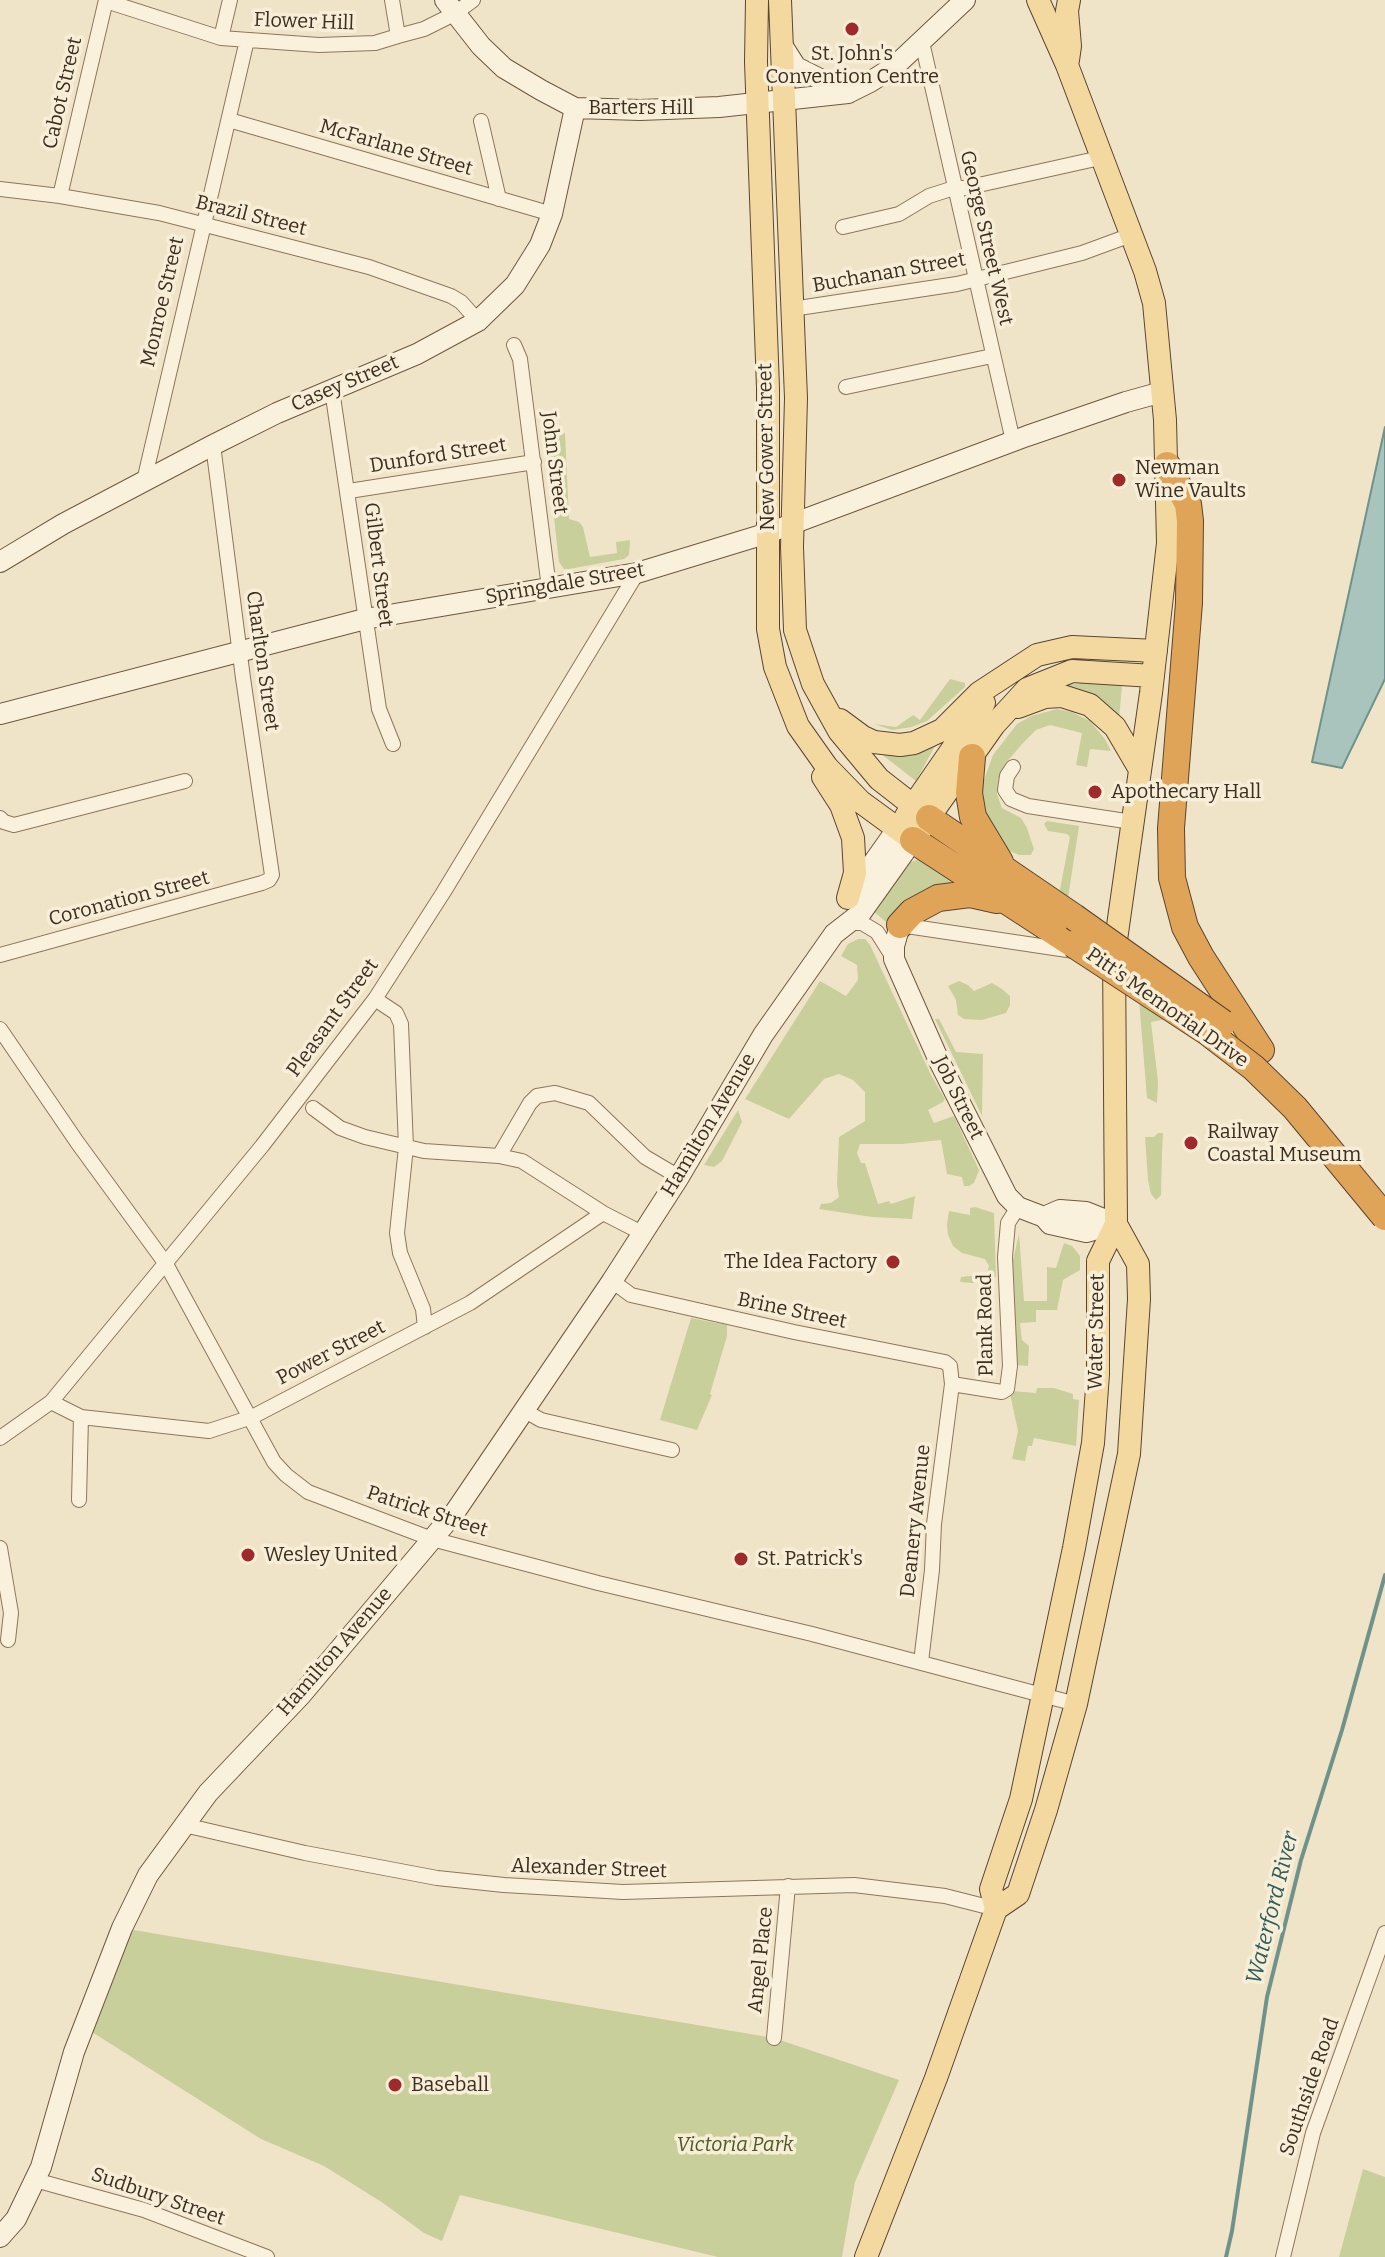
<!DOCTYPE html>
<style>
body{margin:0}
canvas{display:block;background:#f0e4c8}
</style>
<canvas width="1385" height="2257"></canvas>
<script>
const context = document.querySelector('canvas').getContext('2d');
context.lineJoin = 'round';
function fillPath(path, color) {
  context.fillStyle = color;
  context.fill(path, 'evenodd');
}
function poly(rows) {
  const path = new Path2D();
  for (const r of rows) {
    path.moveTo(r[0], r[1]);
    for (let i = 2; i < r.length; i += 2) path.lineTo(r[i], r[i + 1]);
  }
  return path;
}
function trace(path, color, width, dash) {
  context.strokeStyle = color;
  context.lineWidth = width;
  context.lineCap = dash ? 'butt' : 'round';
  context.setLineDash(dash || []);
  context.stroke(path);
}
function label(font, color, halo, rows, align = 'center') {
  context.font = font + ' Bitter,serif';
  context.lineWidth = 7;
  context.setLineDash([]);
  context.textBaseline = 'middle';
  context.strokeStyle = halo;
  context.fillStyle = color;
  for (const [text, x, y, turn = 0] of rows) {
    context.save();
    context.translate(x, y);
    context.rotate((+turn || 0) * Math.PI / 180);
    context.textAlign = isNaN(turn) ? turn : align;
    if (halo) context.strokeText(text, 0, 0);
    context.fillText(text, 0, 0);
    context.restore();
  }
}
fillPath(poly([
 [565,433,569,519,579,522,583,527,590,557,617,553,616,542,630,540,629,555,624,559,569,569,564,569,559,562,545,437,548,434],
 [950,679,965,683,965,687,927,721,912,727,892,730,874,724,896,727,913,715,920,720],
 [1092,682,1122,686,1119,718,1100,699,1083,691,1068,688,1064,685],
 [1057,709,1072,712,1090,721,1105,739,1111,751,1090,749,1087,767,1076,765,1082,733,1050,725,1036,730,1023,743,1005,764,998,780,997,794,1002,808,1021,818,1027,828,1034,849,1031,855,1019,855,1005,849,982,817,981,788,993,755,1017,724,1031,716],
 [935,746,916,781,876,750,931,747],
 [1047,821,1079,826,1063,931,1052,932,1070,837,1067,834,1048,831,1044,824],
 [919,859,930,863,959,883,932,886,897,909,886,922,871,909,906,864],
 [858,939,865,939,870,945,931,1075,945,1099,943,1102,928,1110,934,1123,954,1116,979,1170,974,1183,969,1186,964,1186,962,1177,947,1174,941,1140,902,1144,860,1144,857,1153,861,1163,865,1163,878,1204,889,1201,891,1204,915,1196,912,1219,872,1217,819,1209,821,1204,831,1203,839,1197,837,1184,839,1137,865,1121,865,1092,853,1080,839,1074,824,1079,789,1119,745,1099,820,981,846,996,858,980,857,965,841,956,848,944],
 [959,981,968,985,974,991,992,983,1002,989,1010,996,1010,1005,1006,1013,982,1020,964,1019,958,1015,956,1000,948,986],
 [1139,1000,1167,1019,1151,1022,1158,1082,1157,1103,1147,1098],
 [935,1019,939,1019,956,1052,983,1054,982,1116],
 [738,1110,742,1122,722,1161,714,1167,704,1165],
 [1158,1133,1163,1133,1162,1153,1161,1195,1156,1200,1151,1194,1148,1180,1145,1137,1154,1137],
 [975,1207,994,1213,996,1277,972,1283,960,1282,961,1277,987,1274,989,1266,985,1259,962,1253,953,1246,948,1235,947,1225,949,1211,970,1215,970,1208],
 [1019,1234,1024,1301,1047,1301,1047,1267,1056,1268,1064,1243,1072,1246,1080,1256,1080,1270,1063,1280,1057,1310,1036,1310,1036,1322,1020,1323,1022,1340,1029,1346,1028,1366,1015,1365,1013,1260],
 [691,1318,727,1325,727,1336,710,1394,712,1395,697,1430,660,1420],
 [1037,1388,1054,1388,1073,1394,1073,1399,1079,1400,1076,1446,1034,1438,1032,1446,1028,1446,1025,1461,1012,1459,1018,1431,1010,1394,1012,1391,1036,1393],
 [122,1928,774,2038,899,2080,855,2182,842,2257,718,2257,460,2195,442,2241,424,2233,383,2203,324,2166,261,2139,84,2027],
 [1363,2169,1385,2177,1385,2257,1339,2257]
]), '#c9cf9b');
const water = poly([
 [1385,427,1385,679,1342,768,1312,762,1385,427]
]);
fillPath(water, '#a9c4bc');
trace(water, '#6f938a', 2);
trace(poly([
 [1226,2257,1232,2231,1267,1997,1301,1860,1342,1730,1385,1575]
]), '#6f938a', 4);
const street = poly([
 [392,0,398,36],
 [106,1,221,38,319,45,375,43,398,36,424,29,454,14,473,0],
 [221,38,230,0],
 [922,42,1013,441],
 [229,120,552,214],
 [481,121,499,199],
 [0,189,60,196,159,213,369,267,451,296,461,302,478,321],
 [60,196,106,0],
 [843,227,899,214,929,196,954,188,965,188,1100,158],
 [792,309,957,284,1082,253,1131,235],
 [514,345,520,359,549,588],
 [846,387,992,356],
 [332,390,379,709,393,744],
 [144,481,247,40],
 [349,491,534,462],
 [1013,767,1007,776,1005,790,1011,799,1028,806,1132,822],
 [0,818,4,822,14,825,185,781],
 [848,923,862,923,877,932,894,959],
 [900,925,1074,951],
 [0,955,262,883,269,880,272,875,243,678,213,445],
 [375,999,396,1013,401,1024,406,1147,397,1233,400,1253,423,1309,425,1327],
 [0,1029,77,1142,166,1264,274,1462,286,1475,308,1492,432,1539,598,1583,812,1634,1076,1704],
 [313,1108,340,1128,365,1137,424,1151,499,1156,522,1161,603,1213,642,1233],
 [499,1156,530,1103,537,1096,555,1093,589,1103,645,1157,679,1177],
 [612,1281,631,1295,794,1332,945,1362,950,1366,952,1384,934,1524,932,1570,921,1662],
 [952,1384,1002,1392,1007,1389,1010,1366,1005,1257,1008,1223,1018,1207],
 [51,1402,81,1417,209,1431,252,1417,470,1303,603,1213],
 [525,1411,541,1420,672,1450],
 [0,1438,51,1402,262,1146,375,999,443,893,637,573],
 [79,1500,81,1417],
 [0,1548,11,1613,8,1640],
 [184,1825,305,1853,437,1878,504,1885,623,1892,854,1885,945,1896,996,1909],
 [774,2038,788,1886],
 [35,2180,144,2210,267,2257],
 [1283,2257,1313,2133,1385,1933]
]);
const secondary = poly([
 [445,0,481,46,504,68,541,90,575,108,640,110,719,107,848,93,870,82,895,66,965,0],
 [782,45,796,67,848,93],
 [0,562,63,524,213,445,277,413,417,354,478,321,515,285,540,245,552,214,575,108],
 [0,714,365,619,637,573,768,533,1027,436,1126,402,1162,392],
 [851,894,897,829],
 [900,925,894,946,894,959,940,1063,1007,1196,1018,1207,1044,1217,1050,1224,1086,1232,1116,1224],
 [1044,1217,1060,1210,1086,1212,1116,1224],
 [0,2237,16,2219,41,2167,74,2052,122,1928,148,1875,208,1793,301,1695,455,1512,612,1281,679,1177,763,1035,834,934,861,913,913,840]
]);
const primary = poly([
 [757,0,756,62,768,388,768,629,775,667,798,726,827,767,861,802,913,840,994,725,1027,689,1072,671,1153,676],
 [780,0,796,398,792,547,795,630,813,684,839,731,879,779,929,818],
 [1068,60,1070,46,1067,11,1069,0],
 [1018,707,1045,697,1062,696,1090,705,1115,727,1139,768],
 [840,720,863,737,874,742,900,745,914,743,942,730,979,693,1037,655,1072,647,1156,651],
 [823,777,841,805,853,838,855,873,848,898],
 [906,816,984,703],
 [996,1909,991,1889,1021,1799,1074,1548,1093,1443,1098,1374,1098,1261,1116,1224,1114,954,1151,693,1168,543,1165,420,1154,303,1145,271,1067,65,1038,0],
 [996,1909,1018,1894,1046,1810,1076,1704,1129,1454,1139,1299,1138,1264,1116,1224],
 [866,2257,936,2078,996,1909]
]);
const highway = poly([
 [1167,465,1188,504,1190,521,1189,603,1171,828,1172,878,1185,927,1201,957,1261,1050],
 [972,757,969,793,973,817,1000,862],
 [929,818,1074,917],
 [913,840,1073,944],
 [900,925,912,912,938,898,970,894,997,900]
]);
trace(street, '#8d765c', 16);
trace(secondary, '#6f573f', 22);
trace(primary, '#5b4430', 24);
trace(highway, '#5b4430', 28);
trace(street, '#faf1dc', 14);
trace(secondary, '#faf1dc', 20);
trace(primary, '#f3d9a0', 22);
trace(highway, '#e0a458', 26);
const highwayBridge = poly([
 [1074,917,1223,1023],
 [1073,944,1206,1031,1254,1068,1295,1108,1385,1217]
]);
trace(highwayBridge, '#5b4430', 28, []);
trace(highwayBridge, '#e0a458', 26);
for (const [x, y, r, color] of [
 [852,29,8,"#9e2a2b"],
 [1119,480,8,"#9e2a2b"],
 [1095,792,8,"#9e2a2b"],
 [1191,1143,8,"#9e2a2b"],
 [893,1262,8,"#9e2a2b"],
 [248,1555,8,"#9e2a2b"],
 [741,1559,8,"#9e2a2b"],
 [395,2085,8,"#9e2a2b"]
]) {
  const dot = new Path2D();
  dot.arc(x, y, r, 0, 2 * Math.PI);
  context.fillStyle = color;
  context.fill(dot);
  trace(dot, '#f7eed8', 3);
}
label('20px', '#3d2e20', '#f7eed8', [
 ["Flower Hill",304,22,2],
 ["Cabot Street",63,93,-77],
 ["Barters Hill",641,108],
 ["McFarlane Street",396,148,16],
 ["Brazil Street",251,216,14],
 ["George Street West",986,238,77],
 ["Buchanan Street",889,273,-10],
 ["Monroe Street",163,302,-77],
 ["Casey Street",345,384,-23],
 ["New Gower Street",767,447,-91],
 ["Dunford Street",438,456,-9],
 ["John Street",554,463,83],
 ["Gilbert Street",378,565,83],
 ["Springdale Street",565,584,-10],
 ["Charlton Street",262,661,82],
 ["Coronation Street",129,899,-15],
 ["Pitt's Memorial Drive",1167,1008,35],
 ["Pleasant Street",333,1018,-54],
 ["Job Street",958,1098,64],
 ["Hamilton Avenue",709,1125,-59],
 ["Brine Street",792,1311,12],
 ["Plank Road",986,1325,-91],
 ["Water Street",1097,1332,-89],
 ["Power Street",331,1353,-27],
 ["Patrick Street",427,1512,18],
 ["Deanery Avenue",916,1521,-84],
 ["Hamilton Avenue",335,1652,-49],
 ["Alexander Street",589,1869,2],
 ["Angel Place",761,1960,-84],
 ["Southside Road",1310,2087,-71],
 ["Sudbury Street",158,2197,19]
]);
label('20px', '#3d2e20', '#f7eed8', [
 ["St. John's",852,54,"center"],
 ["Convention Centre",852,77,"center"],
 ["Newman",1135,468],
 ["Wine Vaults",1135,491],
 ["Apothecary Hall",1111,792],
 ["Railway",1207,1132],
 ["Coastal Museum",1207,1155],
 ["The Idea Factory",877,1262,"right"],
 ["Wesley United",264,1555],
 ["St. Patrick's",757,1559],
 ["Baseball",411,2085]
], 'left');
label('italic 20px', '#4d5a26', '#f7eed8', [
 ["Victoria Park",735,2145]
]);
label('italic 22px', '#2f5d5a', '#f7eed8', [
 ["Waterford River",1273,1908,-76]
]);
</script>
